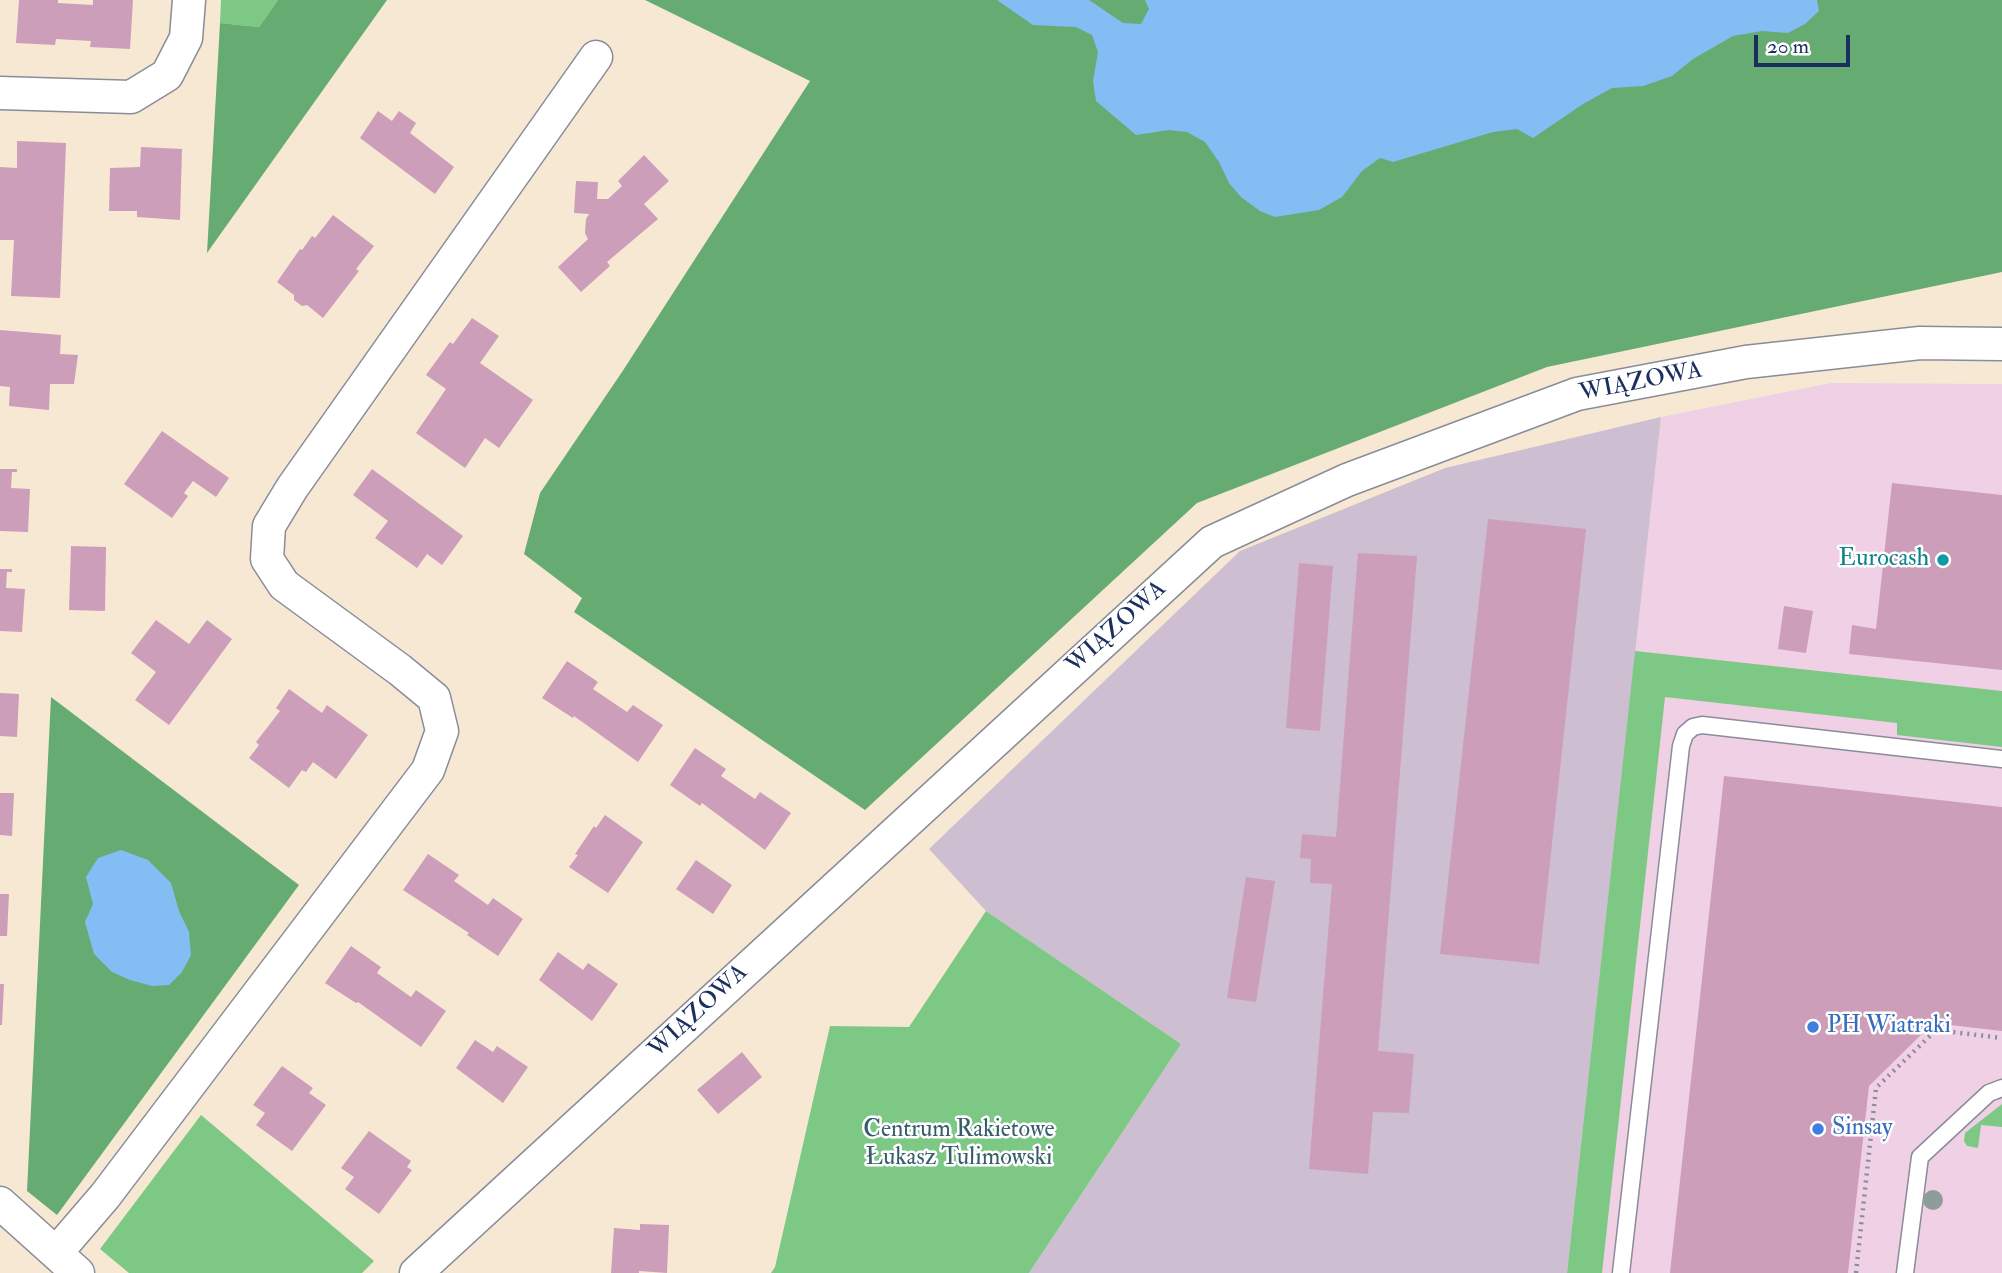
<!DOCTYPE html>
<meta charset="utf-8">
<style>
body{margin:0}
#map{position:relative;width:2002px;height:1273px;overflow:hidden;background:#f7e8d4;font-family:"IM FELL Double Pica",serif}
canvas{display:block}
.scale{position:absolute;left:1754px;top:35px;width:96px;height:32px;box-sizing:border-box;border:4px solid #1b2f5e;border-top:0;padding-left:9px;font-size:21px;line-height:24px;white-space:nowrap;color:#1b2f5e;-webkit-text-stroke:5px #fff;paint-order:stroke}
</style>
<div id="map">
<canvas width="2002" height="1273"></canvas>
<div class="scale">20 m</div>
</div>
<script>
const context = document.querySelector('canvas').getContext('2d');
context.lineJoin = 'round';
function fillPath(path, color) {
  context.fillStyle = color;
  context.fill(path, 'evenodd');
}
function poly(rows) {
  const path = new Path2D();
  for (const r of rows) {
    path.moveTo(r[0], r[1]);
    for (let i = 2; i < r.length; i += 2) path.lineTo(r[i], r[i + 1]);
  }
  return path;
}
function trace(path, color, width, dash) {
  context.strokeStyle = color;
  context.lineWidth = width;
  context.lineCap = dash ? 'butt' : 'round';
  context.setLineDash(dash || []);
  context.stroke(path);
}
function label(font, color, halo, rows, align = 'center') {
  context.font = font + ' "IM FELL Double Pica",serif';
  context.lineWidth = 5;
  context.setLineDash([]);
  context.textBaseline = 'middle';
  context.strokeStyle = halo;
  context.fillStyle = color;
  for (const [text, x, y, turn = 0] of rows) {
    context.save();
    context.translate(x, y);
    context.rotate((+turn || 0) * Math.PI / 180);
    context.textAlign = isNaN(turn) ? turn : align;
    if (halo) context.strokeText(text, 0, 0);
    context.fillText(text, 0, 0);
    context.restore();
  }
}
fillPath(poly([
 [1831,383,2002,384,2002,1273,1567,1273,1661,417]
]), '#efd0e5');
fillPath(poly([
 [1661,417,1567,1273,1029,1273,1181,1044,986,911,929,849,1240,551,1445,468]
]), '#cdbed2');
fillPath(poly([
 [221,0,278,0,259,27,220,23],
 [1635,651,2002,691,2002,747,1897,735,1897,723,1665,697,1602,1273,1567,1273],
 [986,911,1181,1044,1029,1273,771,1273,775,1267,830,1026,909,1027],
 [2002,1104,2002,1127,1981,1125,1978,1148,1967,1146,1964,1141,1965,1133],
 [201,1115,374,1261,362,1273,129,1273,100,1249]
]), '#7dc885');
fillPath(poly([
 [278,0,387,0,207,253,220,23,259,27],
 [645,0,2002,0,2002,272,1547,367,1197,503,865,810,574,612,582,598,524,554,540,493,622,372,810,81],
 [51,697,299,885,57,1215,27,1191]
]), '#66ac72');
fillPath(poly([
 [997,0,1089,0,1123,23,1141,24,1149,9,1145,0,1817,0,1819,11,1805,24,1788,33,1762,31,1733,36,1693,59,1672,76,1643,86,1612,88,1583,104,1533,138,1517,129,1493,132,1393,162,1380,158,1362,171,1342,197,1319,210,1275,217,1260,211,1241,197,1229,183,1219,162,1205,142,1187,132,1169,130,1136,135,1096,101,1093,81,1098,52,1092,35,1076,27,1033,25],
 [121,850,148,860,171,883,179,911,189,932,191,955,182,972,169,985,152,986,130,980,112,972,94,954,85,922,93,904,86,877,98,858]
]), '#83bdf4');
fillPath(poly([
 [19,0,58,0,58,3,93,5,93,0,133,0,130,49,90,47,91,41,56,39,55,45,16,43],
 [378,111,392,121,399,111,416,123,410,133,454,167,435,194,360,138],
 [17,141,66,143,60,298,11,296,14,240,0,240,0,167,17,168],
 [141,147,182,149,180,220,137,217,137,211,109,211,110,168,140,167],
 [644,155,669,181,644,204,658,219,607,262,610,266,581,292,558,267,588,239,585,233,586,219,589,214,574,213,576,181,598,182,597,199,608,199,622,186,618,181],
 [333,215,374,246,356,269,359,271,323,318,307,305,302,306,294,300,294,295,277,282,300,249,302,250,312,236,315,238],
 [472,318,499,336,480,363,533,400,499,448,485,438,465,468,416,433,446,389,426,375,450,342,453,344],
 [0,330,61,335,60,354,78,355,74,384,50,384,49,410,9,406,10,387,0,386],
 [162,431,229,478,216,497,193,481,184,493,188,496,172,518,124,484],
 [0,469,17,469,17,472,12,472,11,488,30,489,28,532,0,531],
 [372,469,463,536,442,565,427,554,417,568,375,538,388,521,353,495],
 [1892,483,2002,495,2002,670,1849,654,1852,625,1876,629],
 [1488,519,1586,529,1539,964,1440,954],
 [71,546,106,547,105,611,69,610],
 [1358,553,1417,556,1378,1051,1414,1054,1409,1113,1373,1112,1368,1174,1309,1169,1332,884,1310,883,1311,859,1300,858,1302,834,1336,837],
 [1299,563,1333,566,1320,731,1286,728],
 [0,569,12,569,12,572,7,572,6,588,25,589,22,632,0,631],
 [1784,606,1813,611,1806,653,1778,649],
 [156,620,189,644,207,620,232,639,169,725,135,700,156,672,131,653],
 [567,661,598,682,593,689,627,712,633,705,663,725,638,762,574,716,573,718,542,698],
 [289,689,322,713,327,705,368,735,336,779,313,762,306,772,302,770,289,788,249,758,259,745,256,742,280,711,276,708],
 [0,693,19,694,17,737,0,736],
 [695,748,726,769,721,776,755,799,760,792,791,813,765,850,702,803,700,806,670,785],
 [1724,776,2002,807,2002,1031,1933,1023,1869,1086,1848,1273,1670,1273],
 [0,793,14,793,12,836,0,835],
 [605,815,643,842,608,893,569,867,578,855,575,854,594,826,596,828],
 [428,854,459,875,454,881,488,905,493,898,523,919,498,956,467,935,469,933,403,890],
 [696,860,732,885,713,914,676,889],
 [1246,877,1275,881,1256,1002,1227,998],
 [0,894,9,894,7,936,0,936],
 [351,946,381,967,377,973,411,997,416,990,446,1011,421,1047,358,1002,356,1003,325,983],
 [558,952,583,970,588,963,618,984,592,1021,539,980],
 [0,984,4,984,2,1025,0,1025],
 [475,1040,493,1052,497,1046,528,1067,503,1103,456,1068],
 [742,1052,762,1077,718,1114,697,1090],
 [282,1066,313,1088,309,1093,326,1105,292,1151,256,1125,265,1113,253,1105],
 [369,1131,411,1161,407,1167,412,1170,379,1214,345,1189,354,1177,341,1168],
 [640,1224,669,1225,667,1273,639,1271,639,1273,611,1273,614,1228,640,1230]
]), '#cd9eb9');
const service = poly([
 [1621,1273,1681,746,1685,734,1693,727,1702,725,2002,759],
 [1905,1273,1920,1157,1989,1093,2002,1088]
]);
const minor = poly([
 [0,93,131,97,167,75,186,38,189,0],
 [0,1203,78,1273],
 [56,1253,105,1196,428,770,442,731,434,698,400,670,284,585,267,559,269,526,292,488,596,57],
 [416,1273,1212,542,1347,480,1577,394,1746,362,1920,343,2002,344]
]);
trace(service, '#898c99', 19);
trace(minor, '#898c99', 35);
trace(poly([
 [1856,1273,1876,1088,1936,1030,2002,1038]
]), '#898c99', 4.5, [2, 5]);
trace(service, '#fff', 16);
trace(minor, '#fff', 32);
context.fillStyle = '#8e9c9a';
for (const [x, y] of [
 [1933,1200]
]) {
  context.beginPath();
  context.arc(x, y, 10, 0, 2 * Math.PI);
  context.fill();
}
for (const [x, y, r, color] of [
 [1943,560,7,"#0f9aa8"],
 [1813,1027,7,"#3f7fe0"],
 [1818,1129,7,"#3f7fe0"]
]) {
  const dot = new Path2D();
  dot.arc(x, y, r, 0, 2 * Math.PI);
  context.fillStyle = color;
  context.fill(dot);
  trace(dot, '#fff', 2.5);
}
label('24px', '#1b2f5e', '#fff', [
 ["WIĄZOWA",1641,383,-11],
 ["WIĄZOWA",1117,628,-42],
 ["WIĄZOWA",699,1012,-43]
]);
label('24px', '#0d838f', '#fff', [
 ["Eurocash",1929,560]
], 'right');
label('24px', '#366cbe', '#fff', [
 ["PH Wiatraki",1827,1027],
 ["Sinsay",1832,1129]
], 'left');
label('24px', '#385d6a', '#fff', [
 ["Centrum Rakietowe",959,1131],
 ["Łukasz Tulimowski",959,1159]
]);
</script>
